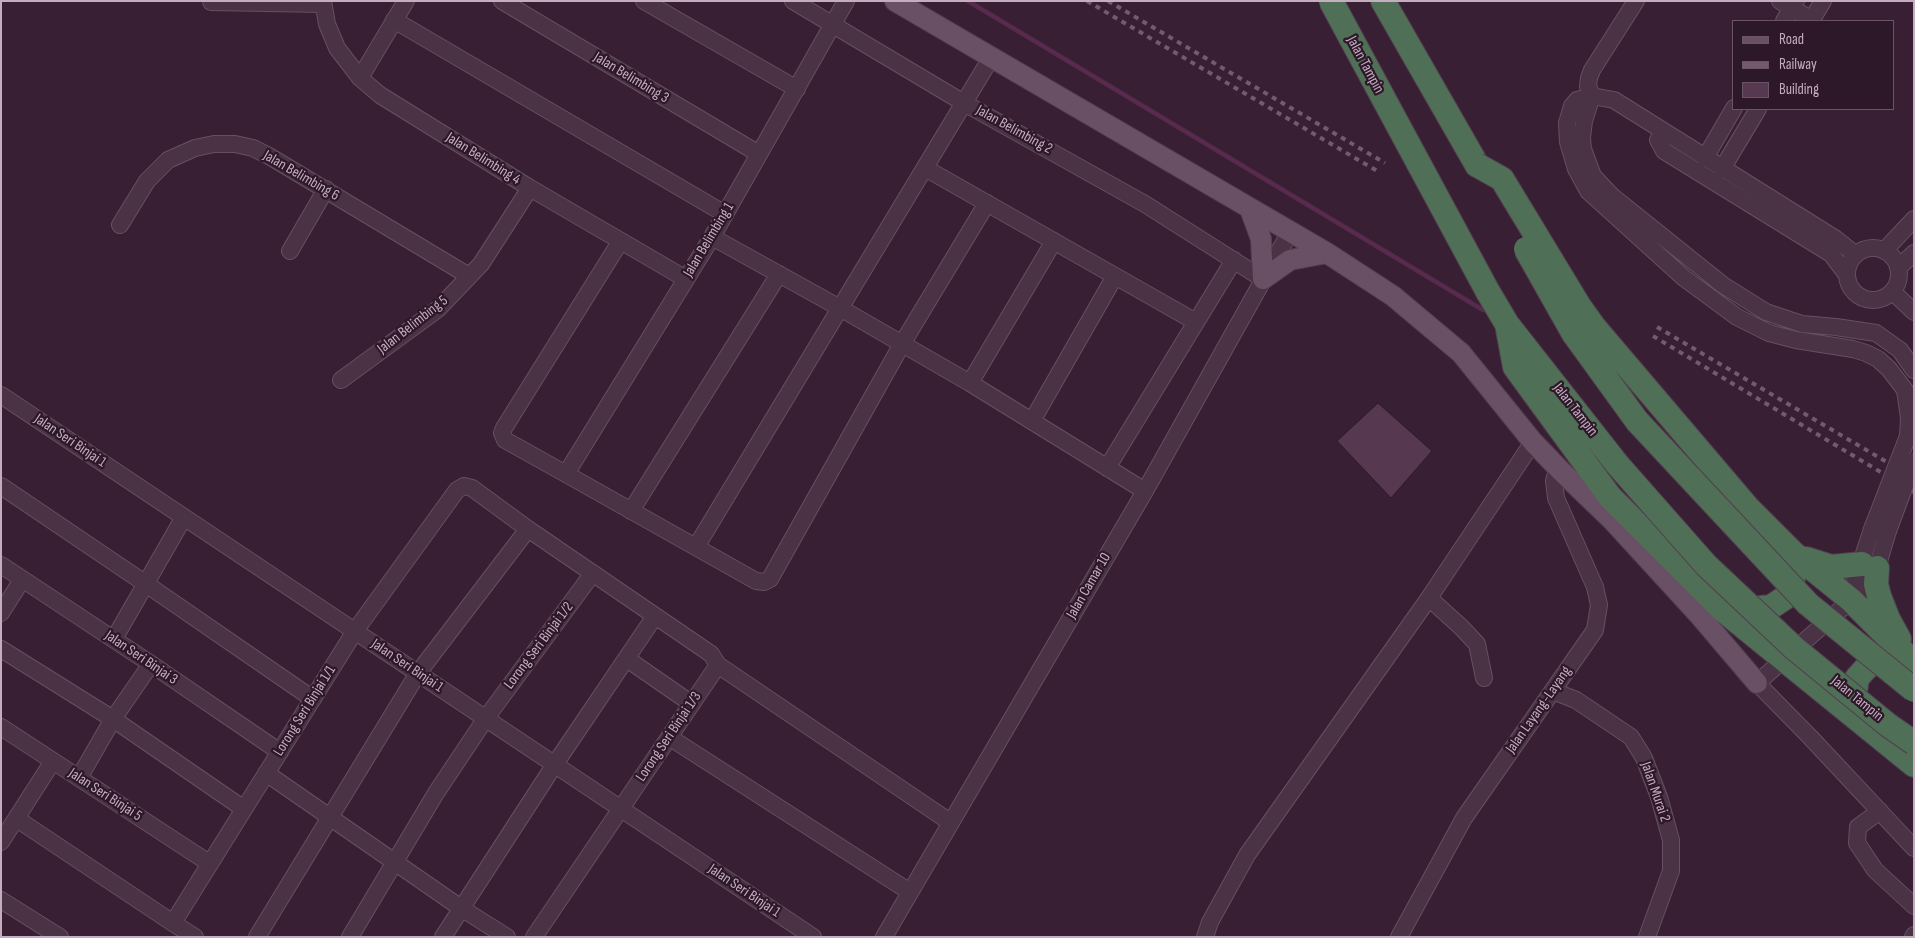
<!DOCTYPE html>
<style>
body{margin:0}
#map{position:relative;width:1915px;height:938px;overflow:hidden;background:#381f33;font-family:"Sofia Sans Condensed",sans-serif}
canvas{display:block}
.frame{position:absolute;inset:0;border:2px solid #c5adc0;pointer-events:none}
.legend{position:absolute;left:1732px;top:20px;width:162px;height:90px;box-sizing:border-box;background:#2d1829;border:1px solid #6a5465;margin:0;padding:6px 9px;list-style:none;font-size:15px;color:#c5adc0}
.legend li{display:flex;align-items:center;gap:10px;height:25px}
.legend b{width:25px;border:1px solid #6a5465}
</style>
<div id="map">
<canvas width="1915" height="938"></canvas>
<div class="frame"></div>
<ul class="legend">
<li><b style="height:6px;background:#695064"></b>Road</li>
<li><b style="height:6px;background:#75596f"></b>Railway</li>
<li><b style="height:14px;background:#563851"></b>Building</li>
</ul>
</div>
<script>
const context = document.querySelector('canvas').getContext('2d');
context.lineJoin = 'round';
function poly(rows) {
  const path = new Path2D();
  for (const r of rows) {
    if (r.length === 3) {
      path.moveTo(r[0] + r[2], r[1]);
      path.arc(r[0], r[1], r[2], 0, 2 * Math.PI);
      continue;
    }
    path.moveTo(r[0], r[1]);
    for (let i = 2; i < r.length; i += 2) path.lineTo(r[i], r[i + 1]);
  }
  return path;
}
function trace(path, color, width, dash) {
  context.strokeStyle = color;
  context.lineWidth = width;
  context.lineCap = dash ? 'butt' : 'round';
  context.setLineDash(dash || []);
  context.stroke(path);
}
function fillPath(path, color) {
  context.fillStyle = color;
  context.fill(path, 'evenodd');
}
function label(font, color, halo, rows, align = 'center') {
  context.font = font + ' "Sofia Sans Condensed",sans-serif';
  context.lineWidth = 4.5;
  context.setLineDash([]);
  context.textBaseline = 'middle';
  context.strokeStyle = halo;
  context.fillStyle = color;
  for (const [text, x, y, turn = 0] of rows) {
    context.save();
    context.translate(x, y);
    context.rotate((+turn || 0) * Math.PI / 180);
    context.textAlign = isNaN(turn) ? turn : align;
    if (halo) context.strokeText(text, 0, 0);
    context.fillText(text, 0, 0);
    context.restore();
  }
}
trace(poly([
 [968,1,1483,310]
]), '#582b4e', 4.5);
const building = poly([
 [1378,403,1432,451,1391,498,1337,441,1378,403]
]);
fillPath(building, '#563851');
trace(building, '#2f1a2b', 1);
const minor = poly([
 [323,1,327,24,337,48,360,78,380,95,530,188,686,279],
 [502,1,759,154],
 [644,1,797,89],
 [793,1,964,103,1145,204,1263,279],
 [1636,1,1592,70,1589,78,1588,86,1592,96,1584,121,1582,138,1583,149,1593,176,1612,196,1723,285,1766,312,1802,324,1836,327,1876,333,1900,350,1914,370],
 [1780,1,1812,20],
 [211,2,323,4],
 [394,20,725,214],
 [1784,21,1796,1],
 [1811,21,1823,1],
 [360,78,406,1],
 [1663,131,1658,140,1664,151,1831,254,1847,275],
 [1705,158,1734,108],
 [925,168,1196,322],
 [1722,169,1758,109],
 [120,225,147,181,168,160,195,148,214,144,235,144,253,148,269,156,469,276],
 [712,237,840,308,970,383,1145,491],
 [620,242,504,428,502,433,505,440,566,474,756,581,764,582,770,579,902,344,987,203],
 [1873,274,26],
 [290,251,326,189],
 [1884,251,1914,219],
 [1856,255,1836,239,1614,100,1592,96,1577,100,1572,106,1567,123,1568,142,1576,169,1588,191,1684,278,1737,317,1769,333,1796,340,1853,349,1866,353,1878,359,1889,369,1905,390,1909,418,1908,436],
 [1899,267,1914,253],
 [1893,292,1914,312],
 [341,380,438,309,481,264,530,188],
 [970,383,1054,241],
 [1,395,813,937],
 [1032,421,1115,276],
 [1107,468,1234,260],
 [566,474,712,237,846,1],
 [1,486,146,584,313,699],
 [631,511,779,274],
 [1888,531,1877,568,1865,588,1757,683,1811,738,1914,848],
 [696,547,991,58],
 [1,565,151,664,280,752],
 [1429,598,1461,627,1477,644,1484,678],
 [1851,600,1853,587,1872,529],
 [1,613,22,580],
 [114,639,184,517],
 [1,649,113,719,244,809],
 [627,659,692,704],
 [1553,691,1576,700,1631,737,1644,758,1659,797,1671,840,1671,871,1647,937],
 [1,727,209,863],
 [669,737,910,892],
 [266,773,461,908,507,937],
 [79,778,113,719,151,664],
 [1880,811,1858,827,1857,843,1875,870,1914,906],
 [17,819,173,923],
 [1,842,53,761],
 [1,900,60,937],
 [195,937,173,923,355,631,457,490,464,486,472,488,528,529,711,654,718,665,950,822],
 [257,937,418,673,528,529],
 [350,937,436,793,486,718,593,573],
 [443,937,555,764,655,616],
 [534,937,718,665],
 [884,937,1145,491,1290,232],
 [1205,937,1210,922,1247,855,1429,598,1533,442],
 [1399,937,1464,818,1595,630,1599,605,1595,587,1556,498,1554,481,1555,477,1561,471],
 [1913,937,1914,935]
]);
const major = poly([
 [895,1,1327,253,1393,296,1461,353,1533,442,1561,471,1612,520,1700,616,1757,683],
 [1250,209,1261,239,1263,279],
 [1263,279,1290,260,1327,253]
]);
const highway = poly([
 [1383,1,1477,165],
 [1488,292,1507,324,1617,464],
 [1507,324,1515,367,1610,497,1723,610,1914,765],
 [1594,327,1748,508,1793,553,1851,600,1914,663],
 [1574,334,1637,421],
 [1806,559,1831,567,1862,564],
 [1877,568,1876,584,1879,596,1888,619,1899,639],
 [1738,610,1771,607,1786,597,1792,589,1794,567],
 [1856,716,1854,699,1857,678,1867,667,1879,660,1896,659]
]);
trace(minor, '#665062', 18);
trace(major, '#523c4d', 22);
trace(highway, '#533d4f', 26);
trace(minor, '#493344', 16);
trace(major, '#695064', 20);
trace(highway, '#4f6f56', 24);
trace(poly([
 [1087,1,1379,172],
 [1108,1,1385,163],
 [1657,327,1914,478],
 [1653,336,1914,492]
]), '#75596f', 4, [5, 5]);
const minorBridge = poly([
 [1872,529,1908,436],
 [1888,531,1914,461]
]);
const highwayBridge = poly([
 [1331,1,1488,292],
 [1477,165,1502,179,1579,306,1594,327],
 [1526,249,1574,334],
 [1637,421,1808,604,1914,690],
 [1617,464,1706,565,1794,648,1888,725,1914,743]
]);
trace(minorBridge, '#665062', 18, []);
trace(highwayBridge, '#533d4f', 26, []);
trace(minorBridge, '#493344', 16);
trace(highwayBridge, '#4f6f56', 24);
label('15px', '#c5adc0', '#2d1829', [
 ["Jalan Tampin",1365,65,62],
 ["Jalan Belimbing 3",631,78,31],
 ["Jalan Belimbing 2",1014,130,29],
 ["Jalan Belimbing 4",483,159,32],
 ["Jalan Belimbing 6",301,176,30],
 ["Jalan Belimbing 1",709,240,-59],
 ["Jalan Belimbing 5",413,325,-38],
 ["Jalan Tampin",1575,410,52],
 ["Jalan Seri Binjai 1",70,441,34],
 ["Jalan Camar 10",1089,586,-60],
 ["Lorong Seri Binjai 1/2",539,646,-53],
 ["Jalan Seri Binjai 3",141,658,34],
 ["Jalan Seri Binjai 1",407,666,34],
 ["Jalan Tampin",1857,699,39],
 ["Jalan Layang-Layang",1539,710,-55],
 ["Lorong Seri Binjai 1/1",305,711,-58],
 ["Lorong Seri Binjai 1/3",669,737,-56],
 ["Jalan Murai 2",1655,792,71],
 ["Jalan Seri Binjai 5",105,795,33],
 ["Jalan Seri Binjai 1",744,891,34]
]);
</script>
